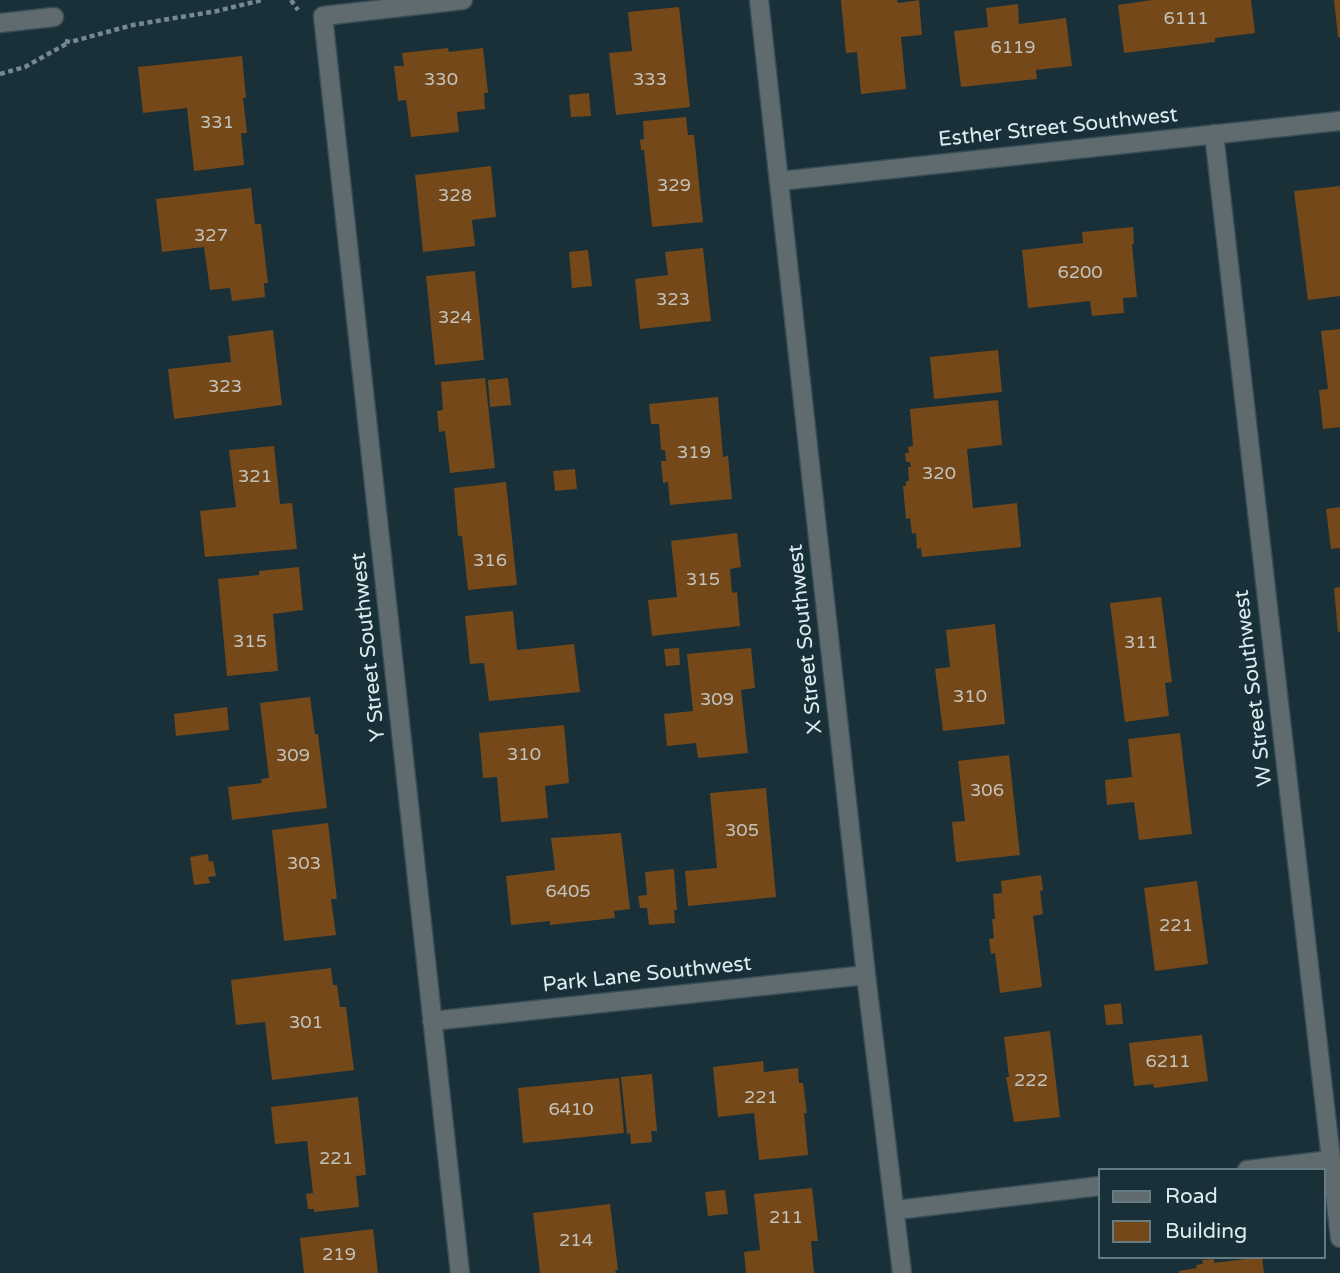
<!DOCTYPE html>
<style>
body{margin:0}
#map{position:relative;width:1340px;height:1273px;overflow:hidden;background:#193039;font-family:"Varela Round",sans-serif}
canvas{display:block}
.legend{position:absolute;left:1098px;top:1168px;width:228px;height:91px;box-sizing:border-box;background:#193039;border:2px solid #677b83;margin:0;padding:9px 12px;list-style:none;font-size:21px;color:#ddebf1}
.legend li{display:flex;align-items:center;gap:14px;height:35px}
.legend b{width:35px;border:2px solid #677b83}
</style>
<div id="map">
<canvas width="1340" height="1273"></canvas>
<ul class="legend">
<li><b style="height:9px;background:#606b70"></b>Road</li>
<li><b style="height:19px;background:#744819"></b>Building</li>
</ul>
</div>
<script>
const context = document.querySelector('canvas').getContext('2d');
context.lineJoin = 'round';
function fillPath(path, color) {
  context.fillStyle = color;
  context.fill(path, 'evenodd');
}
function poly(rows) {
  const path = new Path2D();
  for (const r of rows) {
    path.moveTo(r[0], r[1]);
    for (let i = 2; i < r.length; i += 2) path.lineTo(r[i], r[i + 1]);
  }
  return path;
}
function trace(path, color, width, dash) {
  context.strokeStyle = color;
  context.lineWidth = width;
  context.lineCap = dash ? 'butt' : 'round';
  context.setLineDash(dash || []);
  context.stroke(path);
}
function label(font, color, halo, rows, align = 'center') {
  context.font = font + ' "Varela Round",sans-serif';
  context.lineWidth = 5;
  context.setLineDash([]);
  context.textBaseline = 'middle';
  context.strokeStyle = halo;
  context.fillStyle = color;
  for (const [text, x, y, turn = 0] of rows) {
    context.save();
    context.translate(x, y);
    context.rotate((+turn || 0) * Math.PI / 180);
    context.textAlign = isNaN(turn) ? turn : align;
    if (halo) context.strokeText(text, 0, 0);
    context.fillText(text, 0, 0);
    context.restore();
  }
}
fillPath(poly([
 [841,0,897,0,898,3,919,0,922,35,901,37,906,89,861,94,857,52,846,53],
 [1152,0,1251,0,1255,33,1215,38,1215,42,1124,53,1118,5],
 [1334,0,1340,0,1340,37,1338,37],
 [1018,4,1019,24,1066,18,1072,66,1036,70,1037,79,961,87,954,31,988,27,986,8],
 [679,7,690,107,616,115,609,53,632,51,628,12],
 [448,48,449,52,483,48,488,93,484,93,485,109,457,112,459,132,411,137,406,100,398,101,394,66,404,66,402,53],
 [242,56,246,98,243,98,247,133,241,133,244,165,194,171,187,108,143,113,138,67],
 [589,93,591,116,571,117,569,95],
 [686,117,688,135,694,135,703,222,652,227,644,150,641,150,640,140,644,139,643,121],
 [491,166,496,217,472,220,475,246,423,252,415,175],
 [1340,186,1340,296,1308,300,1294,191],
 [251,188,255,224,261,224,268,283,264,283,265,297,232,301,230,288,210,290,204,247,162,252,156,199],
 [1133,227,1134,244,1132,244,1137,297,1123,298,1124,313,1092,316,1090,301,1028,308,1022,250,1083,243,1082,232],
 [703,248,711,321,640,329,635,279,668,275,665,252],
 [588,250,592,286,572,288,569,252],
 [475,271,484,360,435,365,426,276],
 [1340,329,1340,427,1323,429,1319,390,1328,389,1321,331],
 [273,330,282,405,174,419,168,369,231,362,228,336],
 [998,350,1002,392,934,399,930,357],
 [485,378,495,468,450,473,445,431,439,432,437,411,443,410,441,382],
 [508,378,511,405,490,407,488,380],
 [718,397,723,457,728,456,732,499,670,505,668,482,663,483,661,461,666,461,665,450,661,450,659,424,651,424,649,404],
 [998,400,1002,445,967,449,973,508,1017,503,1021,547,922,557,921,548,917,549,916,533,912,534,910,518,906,519,903,486,906,486,906,481,909,481,908,467,911,467,910,462,906,462,905,453,909,453,908,447,913,446,910,409],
 [274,446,280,504,292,503,297,549,205,557,200,511,236,507,229,450],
 [575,469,577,489,555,491,553,471],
 [506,482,517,585,468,590,462,536,458,536,454,488],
 [1340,507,1340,548,1331,549,1326,509],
 [737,533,741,567,730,569,732,593,737,592,740,626,652,636,648,600,677,597,671,541],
 [299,567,303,610,273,614,278,671,227,676,218,579,259,575,259,571],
 [1340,587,1340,632,1338,632,1334,588],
 [1161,597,1172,682,1165,683,1169,716,1125,722,1110,603],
 [513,611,517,650,574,644,580,692,489,701,484,663,470,664,465,616],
 [995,624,1005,724,943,731,935,669,950,667,946,630],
 [679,648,680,665,666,666,664,649],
 [751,648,755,688,741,690,748,753,698,758,696,743,667,746,664,714,693,711,687,654],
 [310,697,315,734,318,734,327,808,232,820,228,787,262,783,261,779,269,778,260,703],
 [227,707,229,730,176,736,174,714],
 [564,725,569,783,545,786,548,818,501,822,497,777,483,778,479,733],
 [1180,733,1192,834,1139,840,1134,802,1107,805,1105,780,1132,777,1128,739],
 [1009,755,1020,855,956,862,952,822,965,821,958,761],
 [766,788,776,897,688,906,685,871,717,868,710,793],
 [328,823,337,899,331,899,336,935,284,941,272,830],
 [621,833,630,909,614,911,615,918,550,925,550,921,511,925,506,876,555,870,551,838],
 [208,854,209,862,213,861,216,876,208,877,210,883,194,885,190,857],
 [674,869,677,910,674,910,675,923,649,925,647,908,640,908,638,896,647,895,645,872],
 [1041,875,1043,890,1040,891,1043,914,1033,916,1042,987,1000,993,995,953,991,954,989,939,994,938,992,919,995,919,993,894,1002,893,1001,881],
 [1197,881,1208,964,1155,971,1144,888],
 [331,968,333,985,337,985,340,1007,346,1007,354,1070,272,1080,265,1022,236,1025,231,980],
 [1121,1003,1123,1024,1106,1025,1104,1005],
 [1050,1031,1060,1117,1014,1122,1006,1077,1009,1077,1004,1037],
 [1202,1035,1208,1081,1154,1088,1153,1084,1134,1086,1129,1043],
 [763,1061,764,1072,798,1068,799,1083,803,1083,807,1113,804,1113,808,1155,759,1160,754,1113,718,1117,713,1067],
 [652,1074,657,1131,651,1131,652,1142,631,1144,630,1133,627,1134,621,1077],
 [619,1078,624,1133,523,1143,518,1088],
 [358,1097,366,1175,356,1176,359,1207,314,1212,314,1209,308,1209,306,1194,313,1193,307,1141,275,1144,271,1107],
 [812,1188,818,1241,811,1241,814,1273,746,1273,744,1252,760,1250,754,1194],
 [725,1190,728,1214,708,1216,705,1192],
 [610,1204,618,1270,615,1270,616,1273,540,1273,533,1213],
 [373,1229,378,1273,304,1273,300,1238],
 [1262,1257,1264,1273,1179,1273,1179,1271,1197,1268,1196,1265,1203,1264,1202,1260,1214,1259,1214,1263]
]), '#744819');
const minor = poly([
 [759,0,866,975,902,1273],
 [0,23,54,17],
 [1214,134,1340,1238],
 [780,181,1340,121],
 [432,1021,866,975],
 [1247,1170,1331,1160],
 [896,1210,1100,1186],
 [460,1273,323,16,463,0]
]);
trace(minor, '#384e56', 21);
trace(poly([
 [291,0,298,10],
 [65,41,70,42,133,25,217,11,262,0],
 [0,74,25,67,66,44]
]), '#768991', 4.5, [5, 3.5]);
trace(minor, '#606b70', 18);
label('18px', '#c3c2bb', null, [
 ["6111",1186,19],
 ["6119",1013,48],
 ["330",441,80],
 ["333",650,80],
 ["331",217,123],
 ["329",674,186],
 ["328",455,196],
 ["327",211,236],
 ["6200",1080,273],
 ["323",673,300],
 ["324",455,318],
 ["323",225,387],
 ["319",694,453],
 ["320",939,474],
 ["321",255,477],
 ["316",490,561],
 ["315",703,580],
 ["315",250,642],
 ["311",1141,643],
 ["310",970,697],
 ["309",717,700],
 ["310",524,755],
 ["309",293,756],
 ["306",987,791],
 ["305",742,831],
 ["303",304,864],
 ["6405",568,892],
 ["221",1176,926],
 ["301",306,1023],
 ["6211",1168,1062],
 ["222",1031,1081],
 ["221",761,1098],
 ["6410",571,1110],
 ["221",336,1159],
 ["211",786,1218],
 ["214",576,1241],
 ["219",339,1255]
]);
label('21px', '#ddebf1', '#193039', [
 ["Esther Street Southwest",1058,128,-6],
 ["X Street Southwest",806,639,-96],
 ["Y Street Southwest",369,647,-96],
 ["W Street Southwest",1254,688,-97],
 ["Park Lane Southwest",647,975,-6]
]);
</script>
